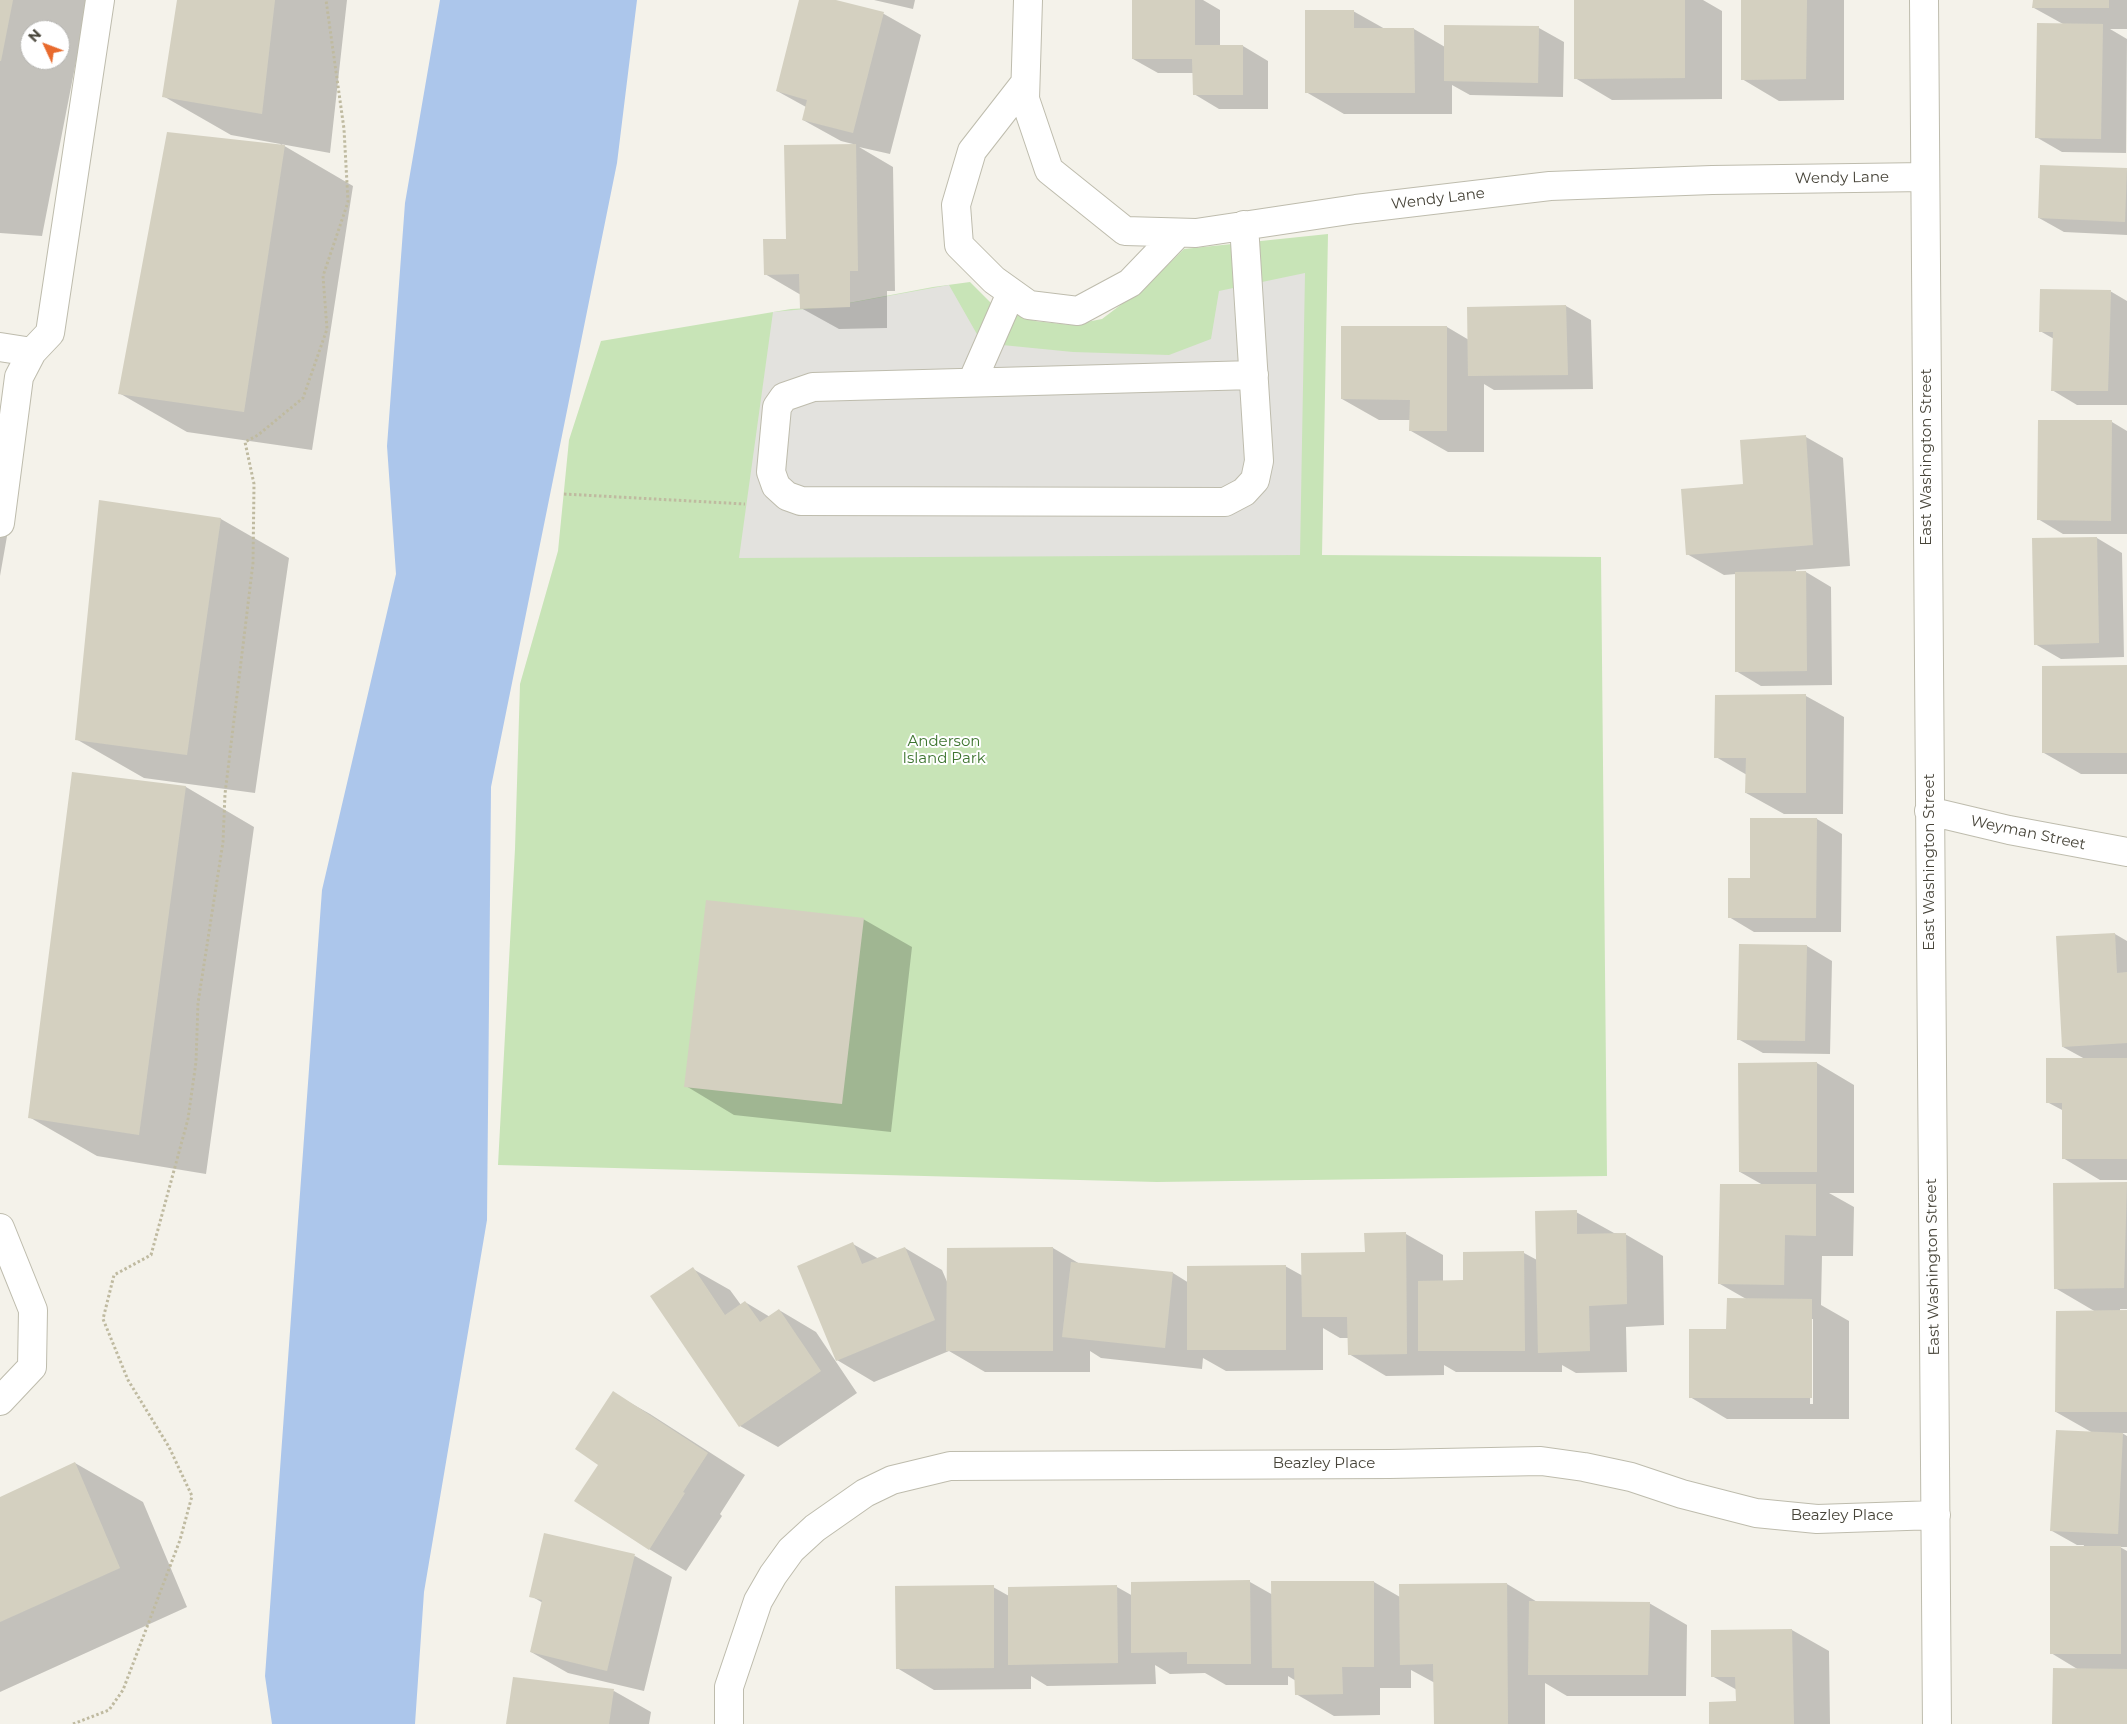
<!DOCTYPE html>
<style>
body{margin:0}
#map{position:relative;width:2127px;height:1724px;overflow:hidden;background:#f4f2ea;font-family:Montserrat,sans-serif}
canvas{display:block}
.north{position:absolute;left:20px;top:20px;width:50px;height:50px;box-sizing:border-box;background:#fff;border:1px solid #b5b4b0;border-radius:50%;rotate:313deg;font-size:14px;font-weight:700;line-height:20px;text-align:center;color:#474439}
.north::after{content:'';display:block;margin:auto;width:18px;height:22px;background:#e86a2d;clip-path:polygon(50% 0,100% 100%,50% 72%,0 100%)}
</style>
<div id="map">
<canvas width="2127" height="1724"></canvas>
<div class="north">N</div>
</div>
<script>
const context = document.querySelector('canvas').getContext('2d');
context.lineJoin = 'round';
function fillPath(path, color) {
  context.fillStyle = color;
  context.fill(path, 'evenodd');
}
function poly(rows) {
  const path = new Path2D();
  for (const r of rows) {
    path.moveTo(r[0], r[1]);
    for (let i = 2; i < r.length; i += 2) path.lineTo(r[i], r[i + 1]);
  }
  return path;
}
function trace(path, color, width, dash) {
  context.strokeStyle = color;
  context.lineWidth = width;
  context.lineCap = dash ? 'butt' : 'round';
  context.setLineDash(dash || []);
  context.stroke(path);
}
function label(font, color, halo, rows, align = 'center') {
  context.font = font + ' Montserrat,sans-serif';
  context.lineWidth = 4;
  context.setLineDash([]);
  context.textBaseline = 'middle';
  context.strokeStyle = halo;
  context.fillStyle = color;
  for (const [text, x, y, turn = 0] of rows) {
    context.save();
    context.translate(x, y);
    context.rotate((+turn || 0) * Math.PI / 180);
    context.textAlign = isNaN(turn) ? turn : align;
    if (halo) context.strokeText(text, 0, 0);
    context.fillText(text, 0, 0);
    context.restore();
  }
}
fillPath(poly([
 [1328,234,1322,555,1601,557,1607,1176,1157,1182,498,1165,515,849,520,684,558,551,569,440,601,341,791,309,827,307,933,287,970,282,992,304,1035,321,1071,325,1102,319,1147,285,1184,249]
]), '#c8e4b7');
fillPath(poly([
 [1305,273,1300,555,739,558,773,312,827,307,949,285,982,343,1073,352,1169,355,1211,339,1219,291]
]), '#e3e2de');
fillPath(poly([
 [440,0,637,0,617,163,491,787,487,1220,424,1592,415,1724,272,1724,265,1676,322,890,396,574,387,446,405,203]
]), '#acc6eb');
fillPath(poly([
 [0,0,88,0,42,236,0,233],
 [30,30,60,30,60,60,30,60],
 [179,0,347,0,330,153,231,135,163,96],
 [800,0,831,0,884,14,921,35,890,154,859,147,893,167,895,291,887,291,887,328,839,329,801,308,801,295,765,274,853,144,841,141,803,120,806,107,777,91],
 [874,0,915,0,913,9],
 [1133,0,1203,0,1220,10,1220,46,1243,46,1268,61,1268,109,1219,109,1194,94,1194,73,1158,73,1133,59],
 [1575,0,1703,0,1722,11,1722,99,1612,100,1575,78],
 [1743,0,1844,0,1844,100,1779,101,1742,79],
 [2034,0,2127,0,2127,29,2110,29,2127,39,2126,153,2062,152,2036,137,2063,24,2034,8],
 [1353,11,1385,29,1414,29,1445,47,1539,28,1564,42,1563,97,1470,95,1452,85,1452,114,1344,114,1306,92],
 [281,144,353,186,312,450,187,432,119,393],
 [2127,170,2127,235,2064,232,2039,218],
 [2110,291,2127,301,2127,405,2077,405,2052,390,2054,339,2040,331],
 [1566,306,1591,320,1593,389,1494,390,1484,384,1484,452,1448,452,1411,431,1411,420,1379,420,1342,399,1447,327,1469,340],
 [2112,422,2127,431,2127,534,2063,534,2038,519],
 [1806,437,1843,458,1850,566,1796,570,1796,572,1806,572,1831,587,1832,685,1761,686,1736,671,1736,574,1724,575,1687,554,1744,485],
 [0,482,15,491,0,576],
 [100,502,221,519,289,558,255,793,144,778,76,739],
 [2097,538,2122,553,2124,657,2061,659,2035,644],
 [2127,666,2127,774,2081,774,2044,753],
 [1716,696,1806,696,1844,717,1843,814,1784,814,1746,793,1747,775,1716,757],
 [73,774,186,787,254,827,206,1174,97,1156,29,1117],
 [1817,819,1842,834,1841,932,1754,932,1729,917,1751,879],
 [863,919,912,947,891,1132,734,1115,686,1086],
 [2115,934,2127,941,2127,1180,2100,1180,2063,1158,2064,1111,2047,1102,2085,1059,2063,1047],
 [1807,946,1832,961,1830,1054,1763,1053,1738,1039],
 [1817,1063,1854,1085,1854,1193,1829,1193,1854,1207,1853,1256,1822,1256,1821,1305,1849,1321,1849,1419,1727,1419,1690,1397,1728,1331,1748,1300,1720,1284,1763,1185,1740,1172],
 [1811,1319,1813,1319,1813,1404,1810,1404],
 [2127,1183,2127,1309,2120,1309,2120,1312,2127,1312,2127,1433,2122,1433,2127,1436,2127,1547,2120,1547,2127,1551,2127,1724,2053,1724,2079,1670,2051,1653,2084,1545,2077,1545,2052,1531,2093,1433,2056,1412,2096,1312,2055,1288,2054,1184],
 [1576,1212,1614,1233,1625,1234,1663,1256,1664,1325,1626,1327,1627,1372,1576,1373,1562,1365,1562,1372,1456,1372,1444,1365,1444,1375,1386,1376,1349,1354,1349,1338,1340,1338,1323,1328,1323,1370,1226,1371,1203,1358,1202,1369,1101,1358,1090,1351,1090,1372,985,1372,949,1351,874,1382,837,1360,853,1244,879,1259,905,1248,942,1270,948,1284,1053,1248,1080,1264,1173,1273,1189,1283,1285,1266,1303,1276,1366,1253,1406,1234,1443,1255,1443,1282,1465,1281,1524,1253,1537,1260],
 [693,1269,730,1290,741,1305,745,1302,770,1317,779,1310,816,1332,857,1393,778,1447,740,1426],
 [613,1393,650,1414,745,1475,720,1514,722,1516,686,1571,649,1549,600,1464],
 [75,1463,143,1502,187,1607,0,1692,0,1498],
 [635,1556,672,1577,644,1691,568,1673,531,1652,543,1603,531,1596],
 [1250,1582,1273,1595,1374,1582,1400,1597,1507,1584,1539,1603,1649,1603,1687,1625,1686,1696,1567,1696,1545,1683,1545,1724,1435,1724,1435,1683,1411,1670,1411,1688,1380,1688,1380,1715,1334,1716,1296,1694,1296,1681,1288,1676,1288,1685,1226,1685,1205,1673,1170,1674,1155,1665,1156,1684,1047,1686,1031,1676,1031,1689,934,1690,897,1668,993,1587,1009,1596,1009,1589,1117,1587,1133,1596,1133,1583],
 [1792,1630,1829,1651,1830,1724,1710,1724,1737,1703,1737,1690,1712,1676],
 [614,1691,651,1712,649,1724,508,1724]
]), '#0003');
fillPath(poly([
 [0,0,13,0,1,61,0,61],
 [177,0,275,0,262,114,162,97],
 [799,0,836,0,884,12,853,133,802,120,807,100,776,91],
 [1132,0,1195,0,1195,45,1243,45,1243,95,1193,95,1192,59,1132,59],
 [1574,0,1685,0,1685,78,1574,79],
 [1741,0,1807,0,1806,79,1741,80],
 [2033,0,2109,0,2109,8,2032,8],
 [1305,10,1354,10,1354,28,1414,28,1415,93,1305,93],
 [2037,23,2103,24,2101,139,2035,138],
 [1444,25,1539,26,1538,83,1444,81],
 [167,132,285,145,244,412,118,394],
 [856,144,858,271,850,271,850,307,800,309,799,274,764,275,763,239,786,239,784,145],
 [2040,165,2127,168,2125,222,2038,218],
 [2040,289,2111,290,2108,391,2051,391,2053,332,2039,332],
 [1566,305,1568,375,1468,376,1467,307],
 [1341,326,1447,326,1447,431,1409,431,1410,400,1341,399],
 [2038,420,2112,420,2111,521,2037,520],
 [1806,435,1813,545,1686,555,1681,489,1743,484,1740,440],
 [99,500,221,518,187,755,75,740],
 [2097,537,2099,643,2034,645,2032,538],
 [1806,571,1807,671,1735,672,1735,572],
 [2127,665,2127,753,2042,753,2042,666],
 [1806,694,1806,793,1745,793,1746,758,1714,758,1715,695],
 [72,772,186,786,139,1135,28,1118],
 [1750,818,1817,818,1816,918,1728,918,1728,878,1750,878],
 [706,900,864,918,842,1104,684,1087],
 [2115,933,2117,973,2127,972,2127,1043,2062,1047,2056,936],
 [1739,944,1807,945,1805,1041,1737,1040],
 [2046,1058,2127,1058,2127,1159,2062,1159,2062,1103,2046,1103],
 [1817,1062,1817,1172,1739,1172,1738,1063],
 [2127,1182,2124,1288,2054,1289,2053,1183],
 [1720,1184,1816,1184,1816,1236,1785,1235,1784,1285,1718,1284],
 [1577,1210,1577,1234,1626,1233,1627,1304,1589,1306,1590,1351,1538,1353,1535,1211],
 [1406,1232,1407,1354,1348,1355,1347,1317,1302,1317,1301,1253,1365,1252,1364,1233],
 [853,1242,862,1264,905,1247,935,1320,836,1361,797,1266],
 [1053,1247,1053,1351,946,1351,947,1248],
 [1524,1251,1525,1351,1418,1351,1418,1281,1463,1280,1463,1252],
 [1071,1262,1173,1272,1165,1348,1062,1337],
 [1286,1265,1286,1350,1187,1350,1187,1266],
 [693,1267,725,1315,745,1301,760,1322,779,1309,821,1371,739,1427,650,1296],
 [1727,1298,1812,1299,1812,1398,1689,1398,1689,1329,1726,1329],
 [2127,1310,2127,1412,2055,1412,2056,1311],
 [613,1391,708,1453,683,1492,685,1493,649,1550,574,1501,598,1465,575,1449],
 [2056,1430,2123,1433,2118,1534,2050,1531],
 [75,1462,120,1568,0,1622,0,1497],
 [544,1533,635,1554,607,1671,530,1652,542,1600,529,1597],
 [2050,1546,2121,1546,2121,1654,2050,1654],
 [1250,1580,1251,1664,1187,1664,1187,1652,1131,1653,1131,1582],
 [1271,1581,1374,1581,1374,1667,1342,1667,1343,1694,1295,1695,1294,1668,1272,1668],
 [1507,1583,1508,1724,1434,1724,1433,1664,1400,1665,1399,1584],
 [994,1585,994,1668,896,1669,895,1586],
 [1117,1585,1118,1663,1008,1665,1008,1587],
 [1529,1601,1650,1602,1648,1675,1528,1675],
 [1792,1629,1794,1724,1709,1724,1709,1702,1736,1701,1735,1677,1711,1677,1711,1630],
 [2053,1668,2127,1669,2127,1724,2052,1724],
 [513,1677,614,1689,609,1724,506,1724]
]), '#d4d0c0');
const minor = poly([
 [1028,0,1025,99,1049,170,1125,231,1196,233,1356,209,1550,186,1712,180,1925,177],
 [1924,0,1937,1724],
 [1025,83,972,151,956,205,959,245,994,280,1029,305,1078,311,1130,283,1178,233],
 [1244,225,1259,461,1255,480,1244,492,1225,502,801,501,787,496,776,486,771,472,777,407,784,397,813,387,1254,375],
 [0,347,32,352],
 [972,382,1011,293],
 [0,523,19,377,32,352,50,333,100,0],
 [1929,811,2009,830,2127,852],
 [0,1228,33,1310,32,1367,0,1401],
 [729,1724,729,1687,758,1601,773,1575,791,1550,815,1528,865,1493,892,1480,950,1466,1390,1464,1541,1461,1584,1467,1631,1477,1682,1494,1756,1513,1817,1519,1936,1515]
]);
trace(minor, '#bebcad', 30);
trace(poly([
 [564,494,745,504],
 [73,1724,109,1710,123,1690,180,1540,192,1496,169,1447,128,1380,103,1319,114,1275,151,1255,188,1119,196,1062,198,1003,223,842,225,794,253,563,254,484,245,442,258,435,303,398,327,329,323,276,348,202,344,129,326,0]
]), '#bfbaa0', 3, [2.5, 2.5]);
trace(minor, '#fff', 28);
label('15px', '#474439', '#fff', [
 ["Wendy Lane",1842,178,-1],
 ["Wendy Lane",1438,199,-7],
 ["East Washington Street",1927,457,-90],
 ["Weyman Street",2028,833,12],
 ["East Washington Street",1930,862,-90],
 ["East Washington Street",1933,1267,-91],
 ["Beazley Place",1324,1464],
 ["Beazley Place",1842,1516]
]);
label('15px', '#3e7530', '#fff', [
 ["Anderson",944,742],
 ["Island Park",944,759]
]);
</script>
